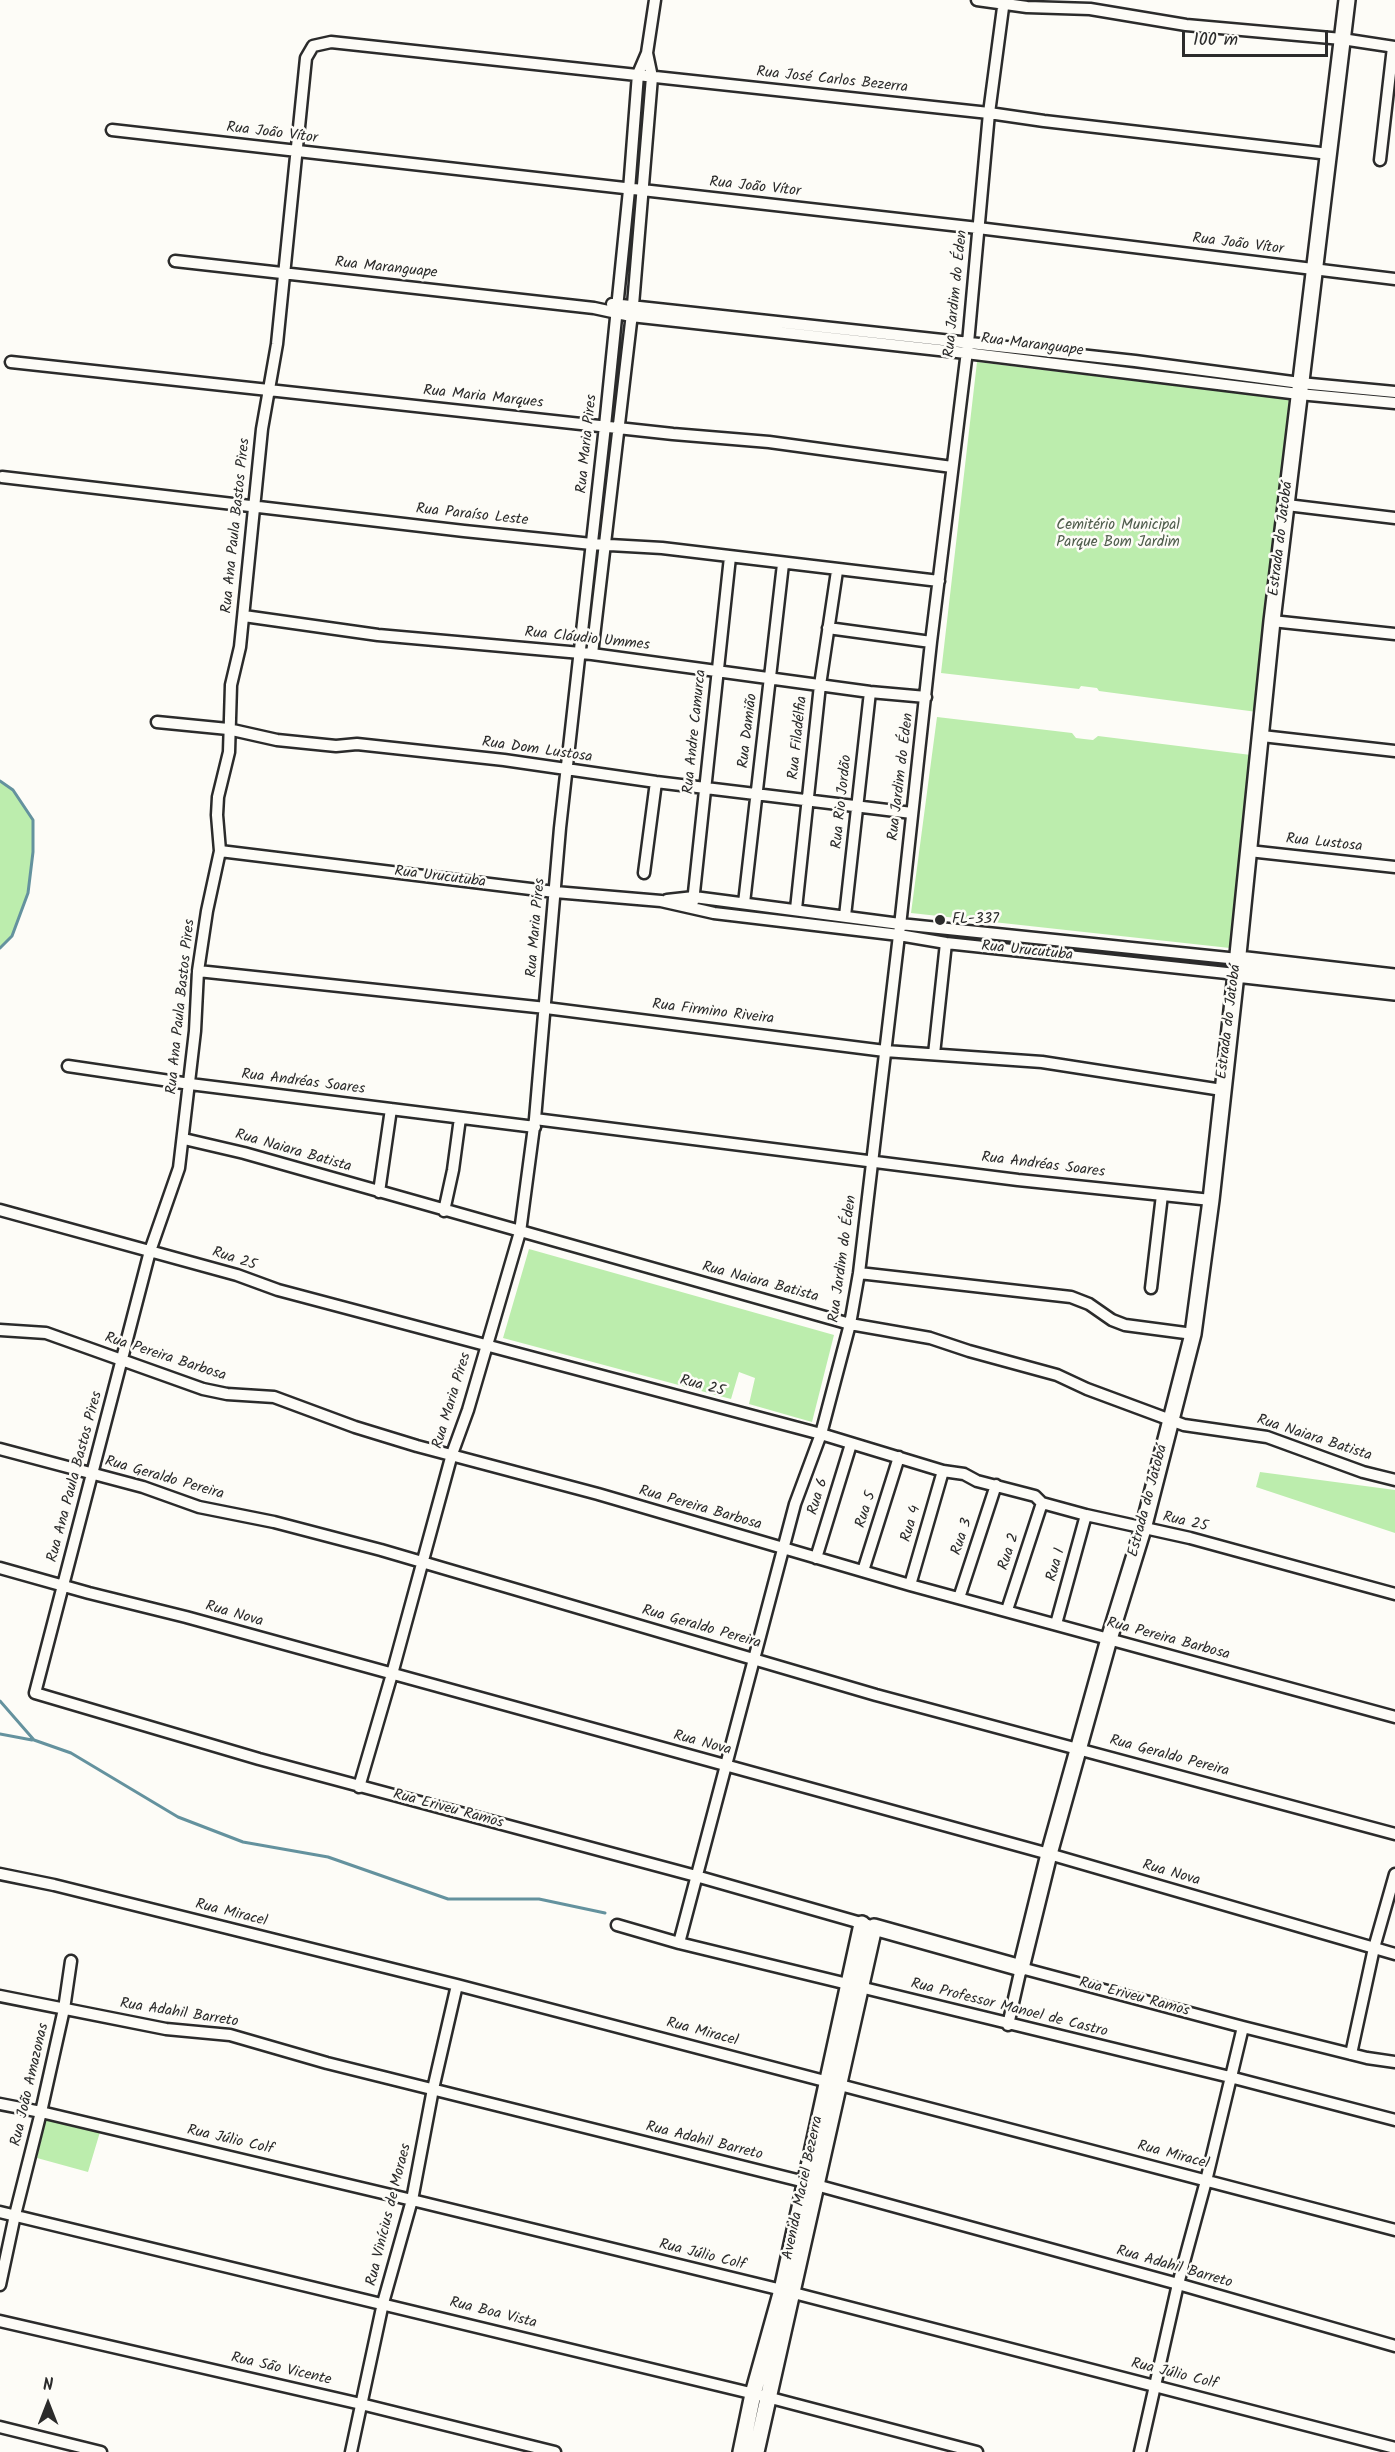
<!DOCTYPE html>
<meta charset="utf-8">
<style>
body{margin:0}
#map{position:relative;width:1395px;height:2452px;overflow:hidden;background:#fdfcf7;font-family:Kalam,sans-serif}
canvas{display:block}
.north{position:absolute;left:18px;top:2374px;width:60px;height:60px;-webkit-text-stroke:4px #fdfcf7;paint-order:stroke;rotate:0deg;font-size:16px;font-weight:700;line-height:24px;text-align:center;color:#2b2b2b}
.north::after{content:'';display:block;margin:auto;width:21px;height:27px;background:#2b2b2b;clip-path:polygon(50% 0,100% 100%,50% 72%,0 100%)}
.scale{position:absolute;left:1182px;top:30px;width:146px;height:27px;box-sizing:border-box;border:3px solid #2b2b2b;border-top:0;padding-left:8px;font-size:18px;line-height:21px;white-space:nowrap;color:#2b2b2b;-webkit-text-stroke:4px #fdfcf7;paint-order:stroke}
</style>
<div id="map">
<canvas width="1395" height="2452"></canvas>
<div class="north">N</div>
<div class="scale">100 m</div>
</div>
<script>
const context = document.querySelector('canvas').getContext('2d');
context.lineJoin = 'round';
function fillPath(path, color) {
  context.fillStyle = color;
  context.fill(path, 'evenodd');
}
function poly(rows) {
  const path = new Path2D();
  for (const r of rows) {
    path.moveTo(r[0], r[1]);
    for (let i = 2; i < r.length; i += 2) path.lineTo(r[i], r[i + 1]);
  }
  return path;
}
function trace(path, color, width, dash) {
  context.strokeStyle = color;
  context.lineWidth = width;
  context.lineCap = dash ? 'butt' : 'round';
  context.setLineDash(dash || []);
  context.stroke(path);
}
function label(font, color, halo, rows, align = 'center') {
  context.font = font + ' Kalam,sans-serif';
  context.lineWidth = 5;
  context.setLineDash([]);
  context.textBaseline = 'middle';
  context.strokeStyle = halo;
  context.fillStyle = color;
  for (const [text, x, y, turn = 0] of rows) {
    context.save();
    context.translate(x, y);
    context.rotate((+turn || 0) * Math.PI / 180);
    context.textAlign = isNaN(turn) ? turn : align;
    if (halo) context.strokeText(text, 0, 0);
    context.fillText(text, 0, 0);
    context.restore();
  }
}
fillPath(poly([
 [977,362,1289,399,1257,712,1099,691,1097,688,1081,686,1079,689,941,673],
 [937,717,1072,733,1076,738,1084,739,1093,740,1098,736,1251,755,1230,948,911,913],
 [0,781,13,790,33,820,33,852,28,893,12,936,0,948],
 [529,1249,834,1335,812,1422,749,1404,755,1378,739,1372,731,1399,503,1338],
 [1260,1472,1395,1490,1395,1533,1256,1487],
 [46,2120,100,2132,88,2172,37,2158]
]), '#bcedad');
trace(poly([
 [0,781,13,790,33,820,33,852,28,893,12,936,0,948],
 [0,1701,34,1740,71,1753,178,1817,243,1842,328,1857,448,1899,539,1899,605,1913],
 [0,1734,32,1740]
]), '#64929e', 3);
const street = poly([
 [977,0,1027,7,1090,9,1186,25,1342,39,1395,47],
 [112,130,978,228,1395,279],
 [1380,160,1393,47],
 [175,261,594,308,631,316,966,353,1299,394,1395,403],
 [612,304,1135,361,1300,383,1395,392],
 [11,362,673,434,769,442,952,467],
 [2,477,464,531,592,544,662,548,939,581],
 [1287,505,1395,518],
 [244,616,378,635,592,654,870,692,926,697],
 [1272,621,1395,634],
 [828,628,931,642],
 [592,654,633,305,652,77,647,53],
 [157,722,228,729,277,740,336,746,357,744,504,760,656,782,912,813],
 [1262,736,1395,751],
 [220,851,555,892,661,901,714,913,899,935,946,943,1236,974],
 [1249,851,1395,867],
 [644,873,656,782],
 [667,900,694,897,717,900,900,924,1238,959],
 [693,902,730,557],
 [744,903,783,564],
 [796,909,820,685,837,571],
 [845,916,870,692],
 [198,971,546,1008,885,1051,1042,1062,1222,1090],
 [934,1054,946,943],
 [68,1066,190,1084,535,1127],
 [535,1119,1018,1180,1211,1200],
 [184,1139,244,1153,850,1324,930,1338,969,1351,1057,1375,1087,1389,1184,1425,1267,1437,1363,1472,1395,1480],
 [379,1192,391,1109],
 [0,1210,237,1275,278,1290,821,1434,943,1471,964,1474,977,1481,1035,1496,1042,1503,1086,1515,1190,1538,1395,1594],
 [444,1211,453,1170,460,1118],
 [859,1273,1071,1297,1089,1304,1112,1320,1125,1325,1193,1334],
 [1151,1288,1162,1195],
 [0,1330,46,1333,203,1389,227,1394,274,1397,355,1427,417,1446,598,1494,910,1585,1395,1717],
 [0,1449,143,1487,199,1507,274,1522,381,1550,876,1695,1395,1834],
 [816,1558,851,1444],
 [0,1568,89,1593,186,1617,1049,1854,1395,1954],
 [863,1571,899,1457],
 [910,1585,943,1471],
 [959,1598,996,1485],
 [1007,1610,1042,1503],
 [1056,1624,1086,1515],
 [359,1787,392,1674,452,1454,468,1410,520,1232,535,1119,560,828,605,426,629,190,638,74,647,53,655,0],
 [0,1874,54,1885,457,1985,1395,2230],
 [617,1925,679,1943,1230,2077,1395,2120],
 [868,1925,696,1876,259,1759,35,1693,150,1251,179,1168,195,1031,198,971,207,911,220,851,217,815,218,797,229,752,231,685,240,647,262,429,277,344,306,58,313,46,331,42,989,113,1044,121,1329,154],
 [679,1943,795,1504,821,1434,850,1324,859,1273,899,935,931,642,968,343,989,113,1004,0],
 [0,1996,166,2029,230,2035,327,2063,805,2182,1178,2284,1395,2346],
 [1008,2025,1021,1968,1243,2027,1367,2058,1395,2062],
 [1351,2054,1374,1948,1395,1874],
 [0,2104,41,2112,412,2200,782,2290,1395,2448],
 [0,2212,767,2397,977,2452],
 [0,2285,15,2215,41,2112,64,2009,71,1961],
 [0,2321,361,2404,555,2452],
 [0,2427,101,2452],
 [351,2452,383,2303,412,2200,433,2089,457,1985],
 [1140,2452,1178,2284,1206,2181,1243,2027]
]);
const secondary = poly([
 [1238,959,1395,977],
 [1236,974,1395,992],
 [741,2452,753,2394,782,2290,862,1924],
 [756,2452,874,1927,1021,1968,1049,1854,1109,1639,1143,1529,1193,1334,1211,1200,1236,974,1272,621,1347,0]
]);
trace(street, '#2b2b2b', 15);
trace(secondary, '#2b2b2b', 20);
trace(street, '#fdfcf7', 10);
trace(secondary, '#fdfcf7', 15);
for (const [x, y, r, color] of [
 [940,920,6,"#2b2b2b"]
]) {
  const dot = new Path2D();
  dot.arc(x, y, r, 0, 2 * Math.PI);
  context.fillStyle = color;
  context.fill(dot);
  trace(dot, '#fdfcf7', 2);
}
label('15px', '#2b2b2b', '#fdfcf7', [
 ["Rua José Carlos Bezerra",832,81,6],
 ["Rua João Vítor",272,134,7],
 ["Rua João Vítor",755,188,6],
 ["Rua João Vítor",1238,245,7],
 ["Rua Maranguape",386,269,6],
 ["Rua Jardim do Éden",957,294,-84],
 ["Rua Maranguape",1032,346,7],
 ["Rua Maria Marques",483,398,6],
 ["Rua Maria Pires",588,444,-84],
 ["Rua Paraíso Leste",472,516,6],
 ["Rua Ana Paula Bastos Pires",237,526,-84],
 ["Estrada do Jatobá",1282,539,-83],
 ["Rua Cláudio Ummes",587,640,6],
 ["Rua Damião",749,731,-83],
 ["Rua Andre Camurca",696,732,-84],
 ["Rua Filadélfia",799,738,-84],
 ["Rua Dom Lustosa",537,751,8],
 ["Rua Jardim do Éden",902,777,-83],
 ["Rua Rio Jordão",843,802,-84],
 ["Rua Lustosa",1324,844,6],
 ["Rua Urucutuba",440,878,7],
 ["Rua Maria Pires",537,928,-85],
 ["Rua Urucutuba",1027,952,6],
 ["Rua Ana Paula Bastos Pires",182,1007,-84],
 ["Rua Firmino Riveira",713,1013,7],
 ["Estrada do Jatobá",1230,1022,-83],
 ["Rua Andréas Soares",303,1083,7],
 ["Rua Naiara Batista",293,1152,16],
 ["Rua Andréas Soares",1043,1166,7],
 ["Rua Jardim do Éden",844,1259,-82],
 ["Rua 25",234,1260,18],
 ["Rua Naiara Batista",760,1283,15],
 ["Rua Pereira Barbosa",165,1358,18],
 ["Rua 25",702,1387,15],
 ["Rua Maria Pires",453,1401,-73],
 ["Rua Naiara Batista",1314,1439,18],
 ["Rua Ana Paula Bastos Pires",76,1477,-75],
 ["Rua Geraldo Pereira",164,1479,16],
 ["Rua 6",819,1497,-73],
 ["Estrada do Jatobá",1149,1501,-75],
 ["Rua Pereira Barbosa",700,1509,16],
 ["Rua 5",867,1510,-72],
 ["Rua 25",1185,1523,13],
 ["Rua 4",912,1524,-74],
 ["Rua 3",963,1537,-72],
 ["Rua 2",1010,1552,-72],
 ["Rua 1",1057,1565,-74],
 ["Rua Nova",234,1615,16],
 ["Rua Geraldo Pereira",701,1628,16],
 ["Rua Pereira Barbosa",1168,1640,15],
 ["Rua Nova",702,1744,15],
 ["Rua Geraldo Pereira",1169,1757,15],
 ["Rua Eriveu Ramos",448,1810,15],
 ["Rua Nova",1171,1874,16],
 ["Rua Miracel",231,1914,14],
 ["Rua Eriveu Ramos",1134,1998,15],
 ["Rua Professor Manoel de Castro",1009,2009,14],
 ["Rua Adahil Barreto",179,2014,9],
 ["Rua Miracel",702,2033,15],
 ["Rua João Amazonas",31,2085,-77],
 ["Rua Júlio Colf",230,2141,13],
 ["Rua Adahil Barreto",704,2142,14],
 ["Rua Miracel",1173,2156,15],
 ["Avenida Maciel Bezerra",804,2188,-78],
 ["Rua Vinícius de Moraes",390,2215,-76],
 ["Rua Júlio Colf",702,2256,14],
 ["Rua Adahil Barreto",1174,2268,16],
 ["Rua Boa Vista",493,2314,14],
 ["Rua São Vicente",281,2370,13],
 ["Rua Júlio Colf",1174,2375,14]
]);
label('15px', '#4f5c4c', '#fdfcf7', [
 ["Cemitério Municipal",1118,526],
 ["Parque Bom Jardim",1118,543]
]);
label('15px', '#2b2b2b', '#fdfcf7', [
 ["FL-337",952,920]
], 'left');
</script>
